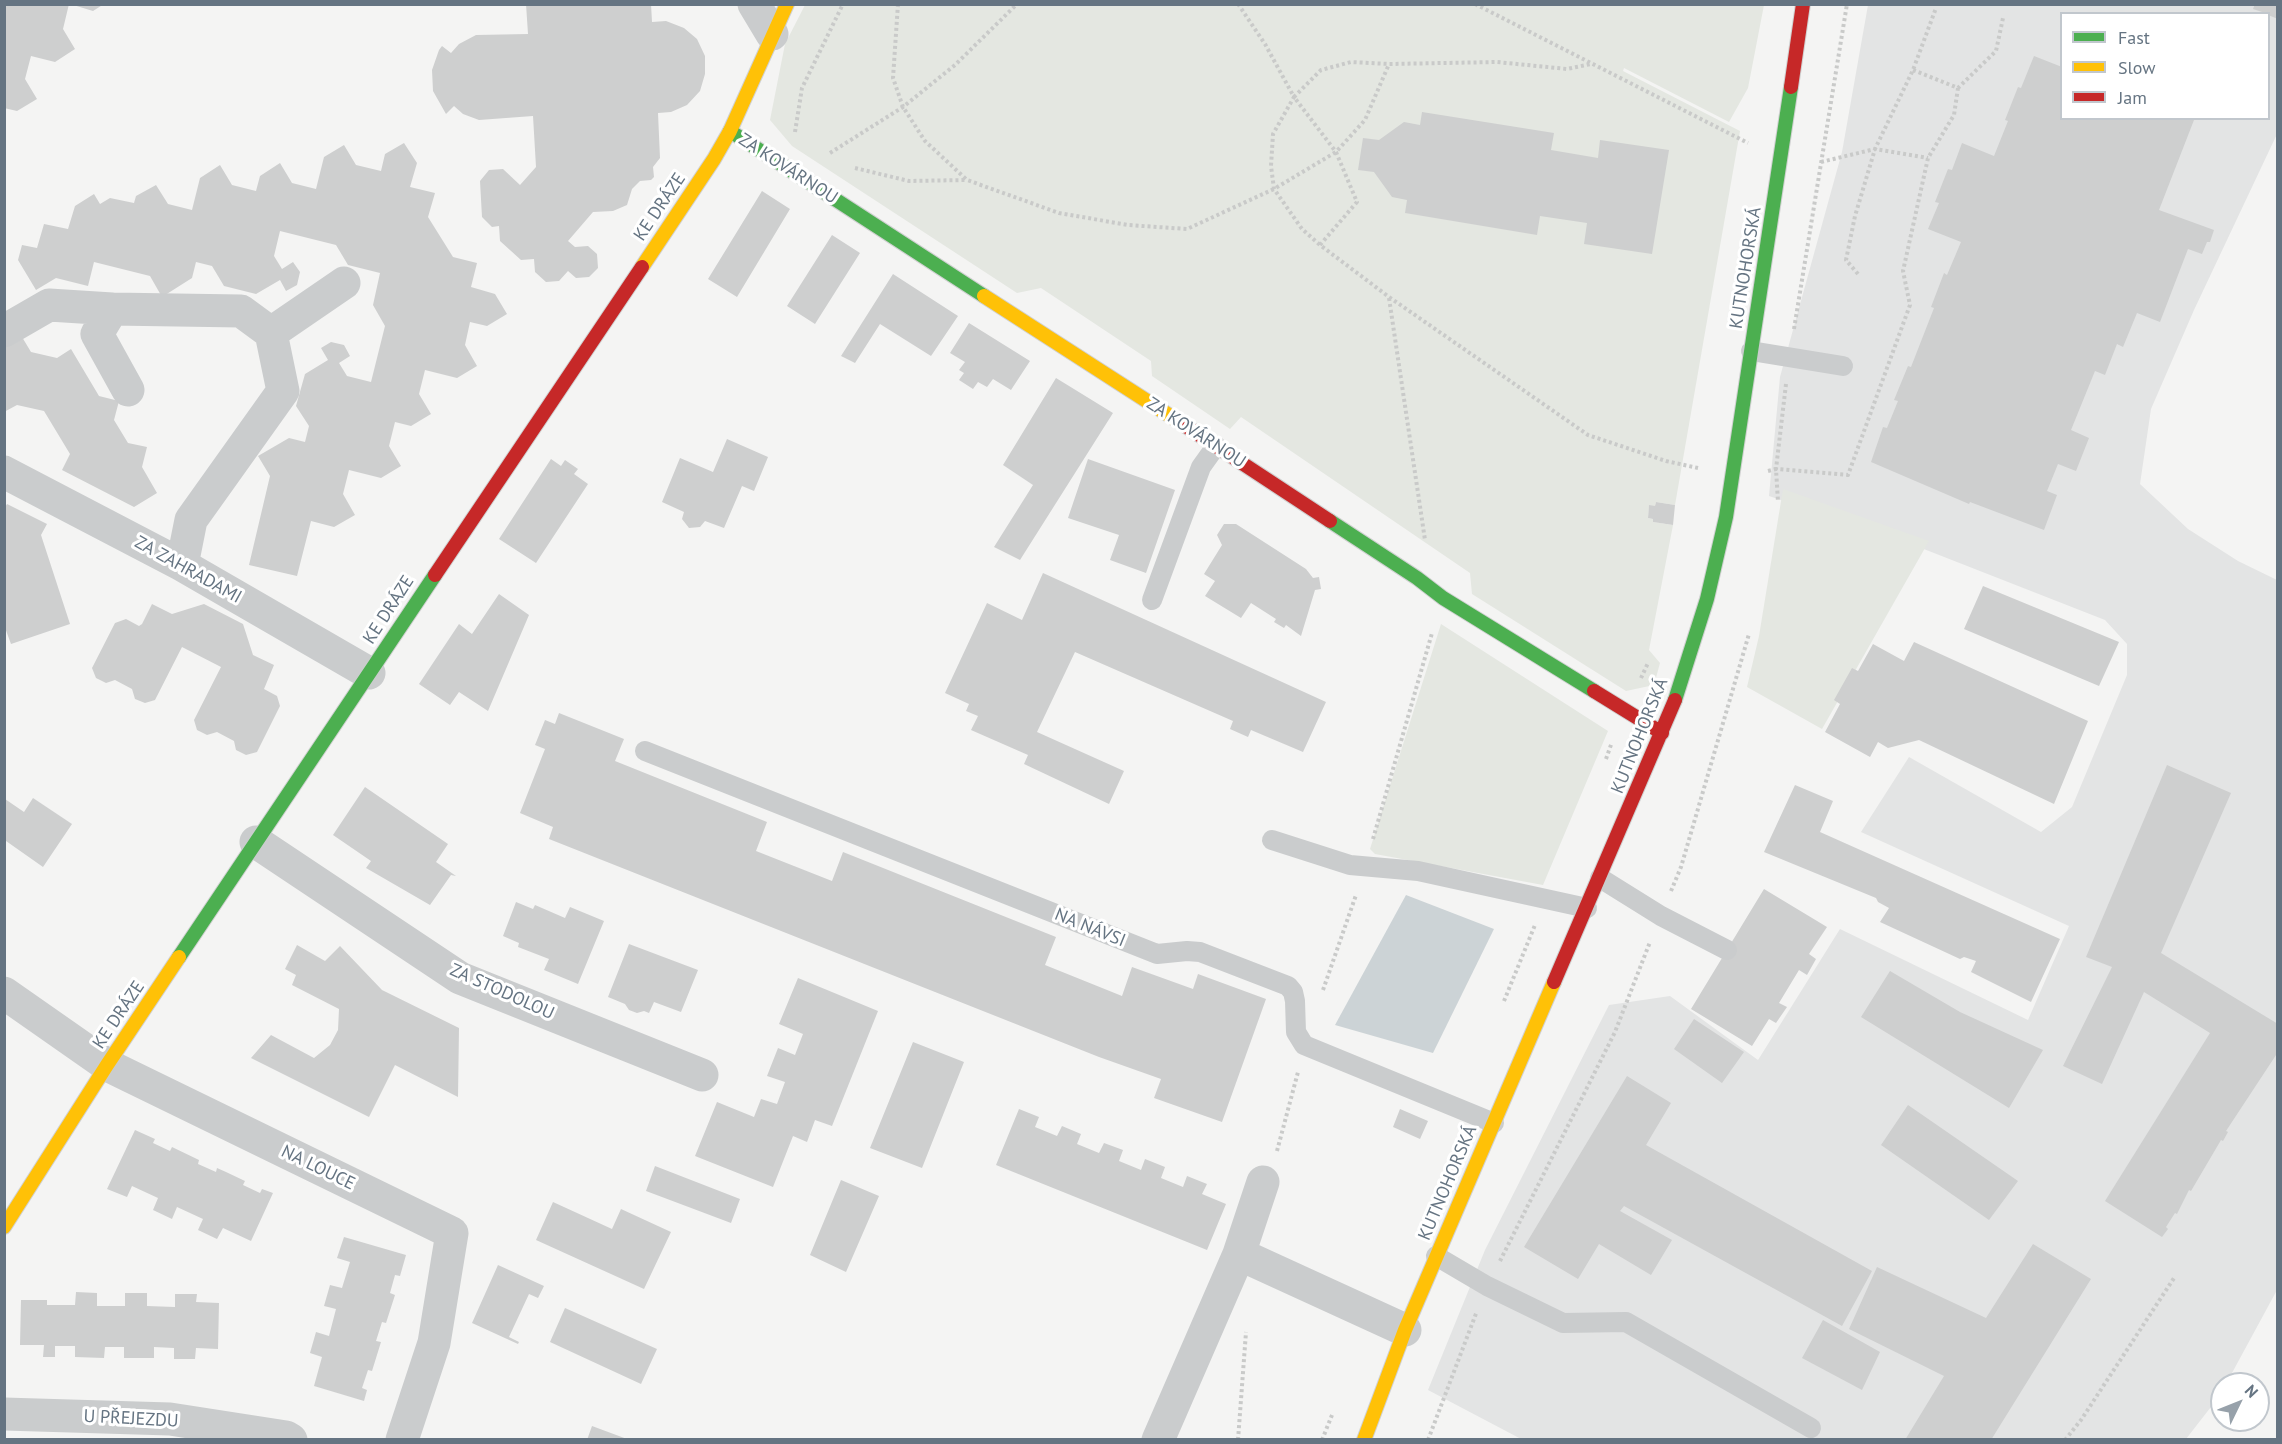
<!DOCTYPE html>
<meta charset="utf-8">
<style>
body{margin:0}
#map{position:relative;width:2282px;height:1444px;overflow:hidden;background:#f4f4f3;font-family:"PT Sans",sans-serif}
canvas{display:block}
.frame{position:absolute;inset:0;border:6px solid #657482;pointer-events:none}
.legend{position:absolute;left:2060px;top:12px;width:210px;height:108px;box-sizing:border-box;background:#fff;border:2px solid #c1c7cd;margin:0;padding:8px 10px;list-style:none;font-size:18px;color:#657482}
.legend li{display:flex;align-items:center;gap:12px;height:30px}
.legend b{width:30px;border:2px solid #c1c7cd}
.north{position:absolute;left:2210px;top:1372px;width:60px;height:60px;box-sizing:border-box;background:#fff;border:2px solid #c1c7cd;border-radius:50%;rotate:47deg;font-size:16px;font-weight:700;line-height:24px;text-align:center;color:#657482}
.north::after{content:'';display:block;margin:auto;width:21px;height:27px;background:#97a1aa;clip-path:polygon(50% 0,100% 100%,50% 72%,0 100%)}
</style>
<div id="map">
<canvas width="2282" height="1444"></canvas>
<div class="frame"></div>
<ul class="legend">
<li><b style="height:8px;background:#4caf50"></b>Fast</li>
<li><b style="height:8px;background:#ffc107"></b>Slow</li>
<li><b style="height:8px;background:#c62828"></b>Jam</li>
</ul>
<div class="north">N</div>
</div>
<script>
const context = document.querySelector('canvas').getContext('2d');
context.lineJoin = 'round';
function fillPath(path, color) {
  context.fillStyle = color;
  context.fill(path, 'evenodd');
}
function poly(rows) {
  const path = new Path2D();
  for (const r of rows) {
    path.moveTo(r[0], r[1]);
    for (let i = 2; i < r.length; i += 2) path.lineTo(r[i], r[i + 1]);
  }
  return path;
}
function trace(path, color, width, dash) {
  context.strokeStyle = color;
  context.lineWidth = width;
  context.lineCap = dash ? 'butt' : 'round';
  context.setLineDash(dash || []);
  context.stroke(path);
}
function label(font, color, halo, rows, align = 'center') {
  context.font = font + ' "PT Sans",sans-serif';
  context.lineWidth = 6;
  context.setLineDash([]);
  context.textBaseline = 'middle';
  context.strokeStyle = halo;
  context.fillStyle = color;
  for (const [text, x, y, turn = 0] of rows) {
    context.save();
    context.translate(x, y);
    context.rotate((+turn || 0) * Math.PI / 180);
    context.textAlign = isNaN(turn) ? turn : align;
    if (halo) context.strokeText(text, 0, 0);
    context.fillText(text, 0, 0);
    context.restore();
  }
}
fillPath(poly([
 [1868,5,2277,5,2277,134,2194,310,2151,409,2140,484,2188,529,2238,561,2277,580,2277,1290,2226,1384,2222,1384,2221,1394,2186,1439,1523,1440,1428,1390,1485,1250,1609,1005,1670,996,1758,1060,1840,929,2028,1020,2069,926,1861,832,1909,757,2041,832,2072,807,2127,675,2127,644,2105,620,1911,544,1769,496,1780,377,1842,152],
 [2062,14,2268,14,2268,118,2062,118]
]), '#e3e4e4');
fillPath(poly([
 [805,5,1764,5,1748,88,1729,122,1624,68,1623,71,1740,131,1675,505,1656,502,1655,506,1649,506,1648,518,1653,519,1653,522,1673,525,1649,650,1660,663,1654,685,1626,691,1472,594,1470,573,1241,417,1230,429,1152,376,1151,361,1041,288,1017,293,792,146,770,120,785,44],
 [1783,489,1929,541,1822,729,1747,687,1759,636],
 [1441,624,1608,731,1543,885,1375,854,1370,849]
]), '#e4e7e1');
fillPath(poly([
 [1406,895,1494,929,1433,1053,1335,1025]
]), '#ccd3d6');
fillPath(poly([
 [4,4,69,4,63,29,75,49,55,62,31,56,25,79,37,99,17,111,4,108],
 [70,4,104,4,93,11],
 [526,4,651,4,652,22,666,21,684,28,697,39,705,56,705,74,700,91,687,105,671,112,658,113,660,158,653,167,654,177,651,180,640,181,632,189,627,205,613,211,593,212,568,241,575,247,588,246,597,254,598,268,589,277,576,278,568,271,559,281,546,282,535,272,534,259,521,260,500,241,499,226,492,227,482,217,480,181,489,170,503,169,520,185,536,167,533,116,479,120,463,114,454,106,446,114,433,91,432,70,439,50,442,46,451,53,459,44,476,35,528,34],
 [2255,4,2278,4,2278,19,2268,15,2268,14,2253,9],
 [2034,56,2062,67,2062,118,2194,120,2159,210,2214,230,2210,242,2207,242,2202,254,2188,249,2160,322,2137,313,2123,347,2117,344,2105,375,2095,371,2071,430,2089,438,2076,471,2058,464,2047,491,2057,495,2044,530,1970,502,1969,504,1871,462,1883,427,1887,428,1898,401,1894,400,1908,366,1911,367,1934,308,1931,307,1944,273,1947,275,1961,242,1928,229,1939,203,1935,202,1948,169,1952,170,1962,143,1994,156,2008,121,2005,120,2018,87,2021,88],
 [1422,112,1554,133,1551,150,1598,158,1600,140,1669,150,1652,254,1584,244,1587,223,1540,216,1537,235,1405,213,1407,200,1392,197,1374,172,1358,170,1363,138,1379,140,1404,122,1420,125],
 [404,143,417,163,410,187,435,193,428,217,453,257,477,263,471,287,495,294,507,314,487,326,470,322,465,345,477,366,457,378,425,370,419,394,431,414,411,426,395,422,389,446,401,466,381,478,349,470,343,494,355,515,334,527,311,521,297,576,249,565,270,476,258,456,289,438,305,442,309,426,296,406,305,374,328,360,321,348,331,342,344,345,350,356,339,363,347,376,371,382,385,326,373,305,380,273,348,265,336,245,280,231,274,256,282,269,293,262,300,272,297,285,286,291,280,280,256,294,224,286,212,266,196,262,192,278,162,297,150,276,94,262,88,286,56,278,36,290,18,260,22,245,37,248,44,224,68,229,75,206,94,194,100,204,110,198,134,203,136,196,156,185,168,204,192,210,200,178,220,165,232,185,256,191,260,176,280,163,292,183,316,189,324,157,344,145,356,165,381,171,385,154],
 [762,191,790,209,737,297,708,279],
 [832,235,860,253,815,324,787,306],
 [893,274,958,316,931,356,880,324,855,363,841,356],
 [969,323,1030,361,1011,390,993,379,987,387,978,382,973,389,959,380,964,373,959,370,965,362,950,353],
 [22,337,31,352,57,358,71,349,99,396,119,401,114,420,128,443,147,447,142,467,157,493,134,507,62,470,70,454,44,411,17,405,4,412,4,348],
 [1056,378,1113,413,1020,560,994,547,1033,485,1003,465],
 [727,439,768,457,754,491,742,486,724,528,705,521,700,527,689,528,682,519,684,512,662,502,680,458,713,472],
 [551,459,561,466,565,460,578,469,574,474,588,484,536,563,499,539],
 [1088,459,1175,490,1146,573,1110,560,1119,535,1068,518],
 [1656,502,1675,505,1673,525,1653,522,1653,519,1648,518,1649,505,1655,506],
 [7,504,47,524,41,535,70,624,11,644,4,625,4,509],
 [1224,524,1236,524,1306,569,1313,578,1319,577,1321,589,1315,590,1301,636,1286,625,1284,628,1274,622,1276,619,1251,603,1241,618,1205,596,1215,581,1204,574,1222,545,1217,535],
 [1043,573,1326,702,1303,752,1251,730,1248,737,1230,729,1233,721,1075,652,1037,732,1124,771,1109,804,1024,764,1028,755,971,730,978,716,966,711,969,704,945,693,987,603,1022,620],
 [1983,586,2119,642,2099,686,1964,629],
 [499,594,529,615,488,711,459,692,450,705,419,684,459,624,472,634],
 [152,604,172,614,204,604,243,624,253,655,274,665,264,689,277,696,280,706,257,752,246,755,236,750,234,741,217,732,207,735,197,730,194,720,221,667,182,647,155,700,145,703,135,699,132,689,115,680,106,683,96,678,92,668,115,623,126,619,139,626,142,624],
 [1914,642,2088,721,2054,804,1919,740,1888,748,1878,742,1870,757,1825,732,1840,704,1834,700,1852,668,1858,671,1873,644,1904,661],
 [559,713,624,739,615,761,767,822,756,851,832,881,843,852,1056,937,1045,965,1122,996,1132,967,1193,989,1198,974,1266,999,1222,1122,1154,1098,1161,1079,1099,1057,549,839,553,827,520,813,545,749,535,745,545,720,555,724],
 [2167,765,2231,793,2161,953,2278,1024,2278,1052,2226,1131,2228,1132,2223,1141,2221,1140,2191,1191,2189,1190,2177,1214,2175,1213,2166,1227,2168,1229,2162,1237,2105,1201,2210,1033,2144,992,2102,1084,2063,1066,2112,967,2086,957],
 [1795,785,1833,801,1820,832,2060,939,2031,1002,1971,972,1976,961,1964,957,1960,959,1880,922,1889,908,1878,902,1876,898,1764,852],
 [365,787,448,844,436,862,456,876,451,875,430,905,366,868,371,861,333,835],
 [33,798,72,824,43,867,6,841,5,844,5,799,24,812],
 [1764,889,1827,927,1809,954,1816,959,1807,975,1799,970,1779,1003,1787,1007,1776,1023,1769,1019,1752,1046,1691,1009],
 [516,902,533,909,535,905,565,918,570,907,604,921,578,984,544,970,549,959,518,947,519,943,503,936],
 [629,944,698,970,681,1012,654,1002,649,1013,644,1011,637,1013,629,1010,625,1004,608,997],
 [297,945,325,961,340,946,382,990,459,1028,458,1097,395,1065,369,1117,251,1058,271,1035,314,1058,330,1045,338,1030,339,1009,292,985,296,975,285,969],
 [1890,971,1960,1012,2043,1050,2009,1108,1861,1017],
 [798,978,878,1011,832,1126,815,1120,807,1142,793,1136,773,1187,695,1156,717,1102,754,1117,761,1099,777,1104,785,1082,767,1076,778,1048,795,1055,803,1034,779,1024],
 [1694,1019,1744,1052,1722,1083,1674,1049],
 [913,1042,964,1062,922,1168,870,1148],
 [1627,1076,1671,1103,1646,1145,1872,1271,1842,1326,1624,1206,1620,1211,1672,1240,1651,1275,1599,1244,1578,1279,1524,1247],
 [1908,1105,2018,1181,1989,1220,1881,1145],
 [1019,1109,1039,1117,1035,1127,1057,1136,1062,1126,1081,1134,1077,1144,1099,1153,1104,1143,1123,1150,1119,1161,1141,1170,1145,1159,1165,1167,1161,1178,1183,1187,1187,1176,1207,1184,1202,1194,1226,1204,1207,1250,996,1165],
 [1400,1109,1428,1121,1420,1139,1393,1127],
 [135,1130,155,1139,153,1143,170,1151,172,1147,199,1160,198,1164,216,1172,217,1168,226,1172,245,1181,243,1185,260,1193,262,1189,273,1193,251,1241,223,1228,217,1239,198,1230,203,1219,177,1207,172,1219,153,1210,158,1198,132,1186,127,1197,107,1189],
 [655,1166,740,1199,731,1223,646,1191],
 [841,1180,879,1196,846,1272,810,1255],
 [553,1202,612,1229,621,1209,671,1232,644,1289,536,1240],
 [344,1237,406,1255,400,1276,395,1275,390,1293,395,1295,386,1323,382,1322,376,1341,381,1342,372,1371,368,1370,362,1388,367,1390,364,1401,314,1386,322,1357,310,1353,316,1332,329,1336,336,1309,324,1306,330,1285,342,1288,350,1262,337,1258],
 [2033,1244,2091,1279,1991,1440,1905,1440,1944,1376,1849,1329,1877,1267,1986,1318],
 [498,1265,544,1286,538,1298,529,1294,509,1337,519,1342,518,1344,472,1323],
 [76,1292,97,1293,97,1306,125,1306,125,1293,147,1293,147,1306,175,1307,175,1294,197,1294,196,1302,219,1303,218,1349,196,1348,195,1359,174,1359,174,1348,154,1347,154,1358,124,1358,124,1347,105,1347,104,1358,75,1357,75,1346,55,1346,55,1357,43,1357,44,1345,20,1345,21,1300,47,1300,47,1305,75,1305],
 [565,1308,657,1349,641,1384,550,1342],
 [1823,1320,1880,1352,1862,1390,1802,1358],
 [592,1426,627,1439,627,1440,587,1440]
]), '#cecfcf');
const fast = poly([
 [730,131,984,296],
 [1330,521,1417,578,1443,598,1594,691],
 [1675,700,1707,599,1726,517,1791,87],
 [179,957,435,575]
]);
const slow = poly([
 [642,267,714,159,730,131,787,4],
 [984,296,1178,421],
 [4,1227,107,1065,179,957],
 [1364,1440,1405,1330,1554,982]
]);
const jam = poly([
 [1791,87,1803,4],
 [1178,421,1330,521],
 [435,575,642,267],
 [1594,691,1662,733],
 [1554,982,1675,700]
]);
trace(fast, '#d0d1d1', 16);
trace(slow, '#d0d1d1', 16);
trace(jam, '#d0d1d1', 16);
trace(poly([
 [898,4,893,78,903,107,925,141,967,180,1059,213,1128,225,1187,229,1274,189,1336,152,1365,120,1389,64],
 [1238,4,1265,44,1294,97,1273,134,1271,166,1274,189,1302,229,1320,245,1389,297,1588,435,1666,461,1698,468],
 [1475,4,1748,143],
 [1913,70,1958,88,1996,51,2003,18],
 [795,132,802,88,843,4],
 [830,153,903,107,955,65,1017,4],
 [1821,162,1875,149,1928,158],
 [855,168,909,181,966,180],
 [1320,245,1357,202,1336,152,1294,97,1321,70,1351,62,1389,64,1497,62,1567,69,1591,64],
 [1858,274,1846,260,1855,216,1875,149,1913,70,1936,8],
 [1389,298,1425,540],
 [1794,329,1847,4],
 [1786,384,1776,469,1848,475,1910,305,1903,271,1928,158,1954,115,1958,88],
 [1768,471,1776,469,1778,502],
 [1641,678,1648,663],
 [1606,759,1612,742],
 [1373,839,1432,633],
 [1671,891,1681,867,1749,634],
 [1323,990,1356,895],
 [1504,1001,1535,925],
 [1277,1151,1298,1072],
 [1500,1261,1615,1032,1650,942],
 [1238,1440,1246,1332],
 [1322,1440,1332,1415],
 [1428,1440,1477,1311],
 [2065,1440,2081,1420,2174,1278]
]), '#c9cac9', 4, [3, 3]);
trace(poly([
 [1751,351,1843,366],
 [1152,600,1201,467,1216,446],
 [645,751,1157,954,1187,951,1200,952,1288,986,1293,992,1295,1001,1296,1032,1304,1045,1494,1123],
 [1272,840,1350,865,1418,871,1587,908],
 [1600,878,1661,916,1727,950],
 [1436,1256,1487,1286,1563,1323,1626,1322,1811,1428]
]), '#cacccd', 20);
trace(poly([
 [754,4,772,34],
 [4,331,49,305,112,309],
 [271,333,344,283],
 [128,390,97,334,112,309,241,311,271,333,283,391,191,520,182,565],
 [4,472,182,565,369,673],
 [256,842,460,978,702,1075],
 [4,993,107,1065,452,1233,434,1343,402,1440],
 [1239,1254,1263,1182],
 [4,1414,170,1419,286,1437,291,1440],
 [1158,1440,1239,1254,1405,1330]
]), '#cacccd', 33);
trace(fast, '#4caf50', 14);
trace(slow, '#ffc107', 14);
trace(jam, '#c62828', 14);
label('18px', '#657482', '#fff', [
 ["ZA KOVÁRNOU",788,169,33],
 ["KE DRÁZE",660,207,-56],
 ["KUTNOHORSKÁ",1746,268,-81],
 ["ZA KOVÁRNOU",1196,433,33],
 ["ZA ZAHRADAMI",188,570,29],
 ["KE DRÁZE",389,610,-57],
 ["KUTNOHORSKÁ",1640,736,-68],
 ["NA NÁVSI",1090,928,22],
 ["ZA STODOLOU",502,992,24],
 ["KE DRÁZE",119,1015,-56],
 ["NA LOUCE",318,1168,26],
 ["KUTNOHORSKÁ",1448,1183,-67],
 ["U PŘEJEZDU",131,1419,3]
]);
</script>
